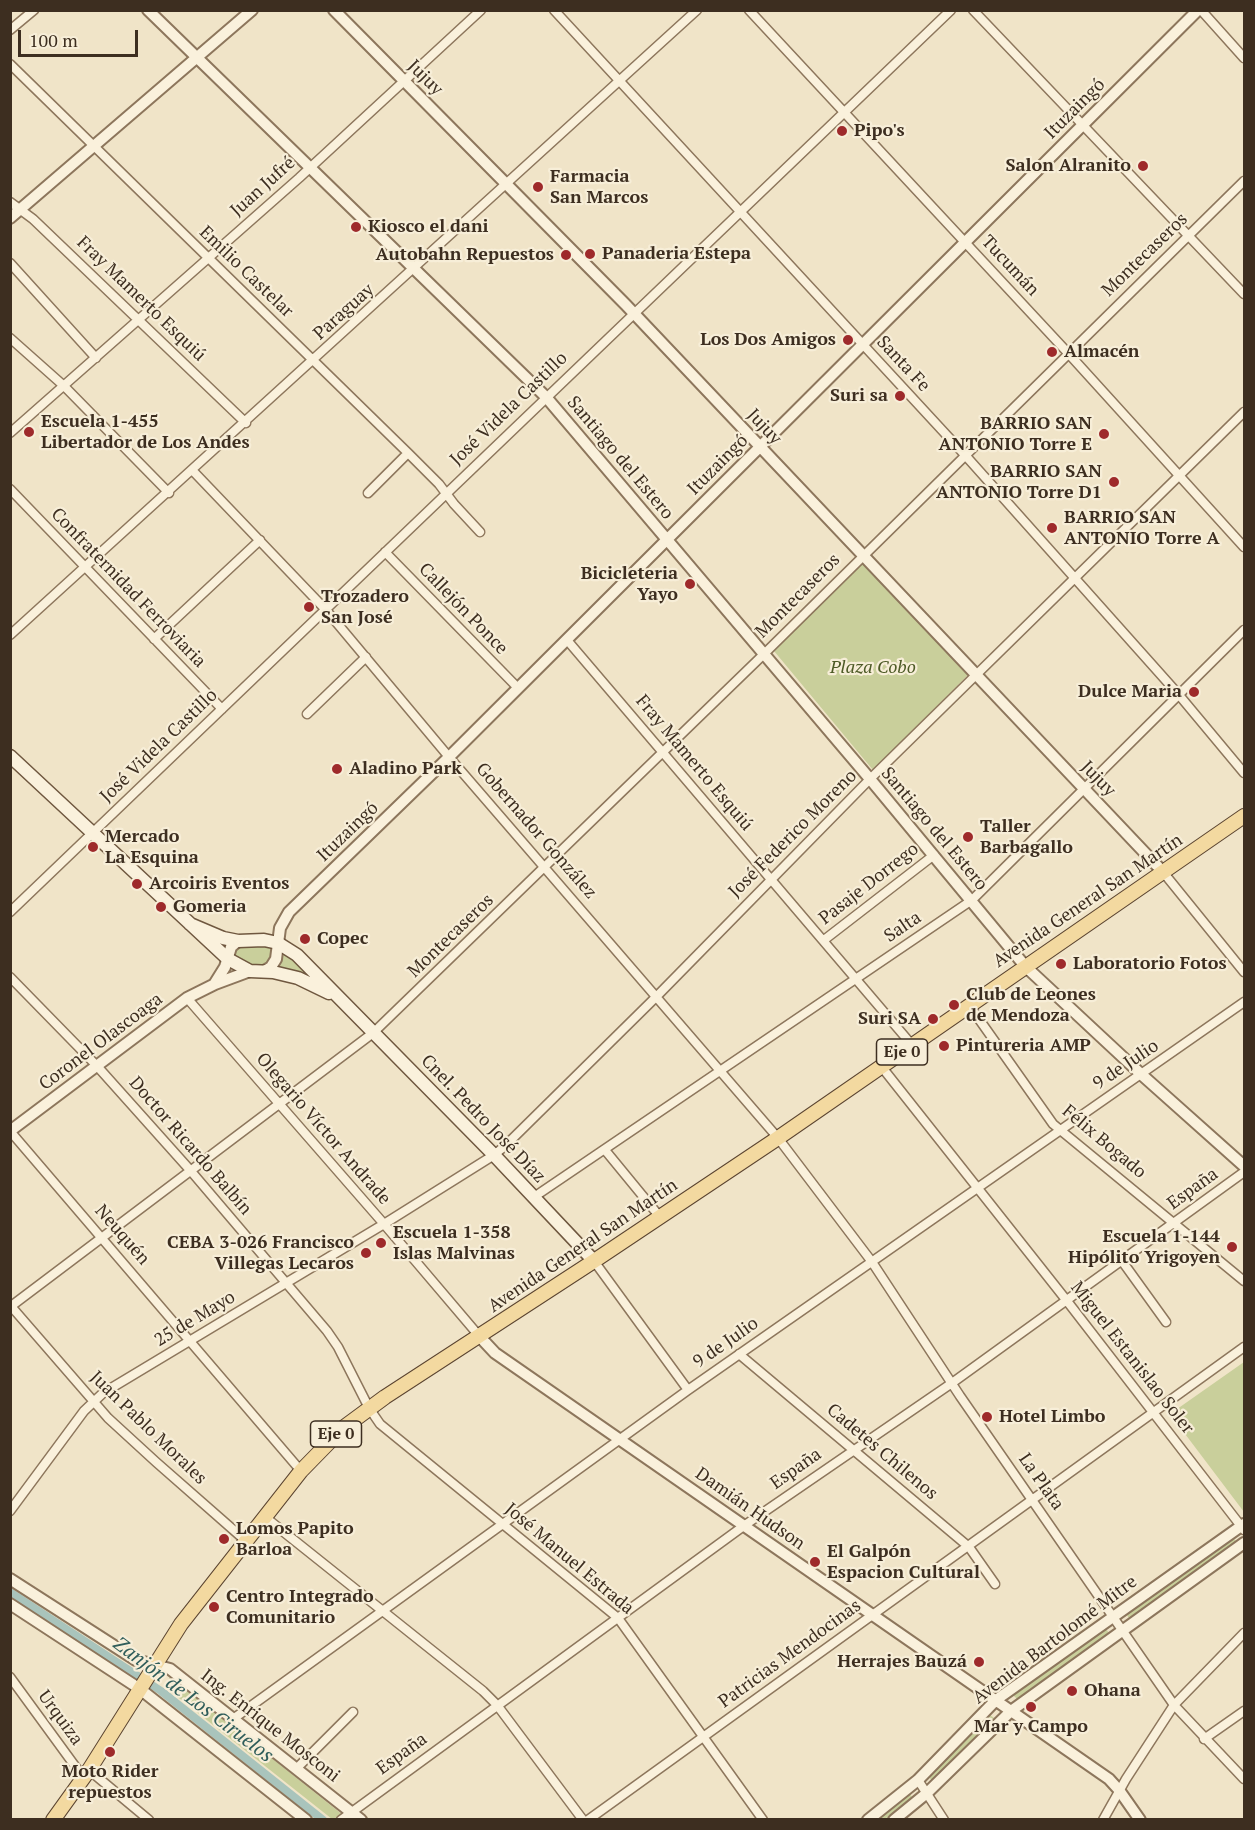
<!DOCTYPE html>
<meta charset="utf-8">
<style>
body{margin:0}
#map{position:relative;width:1255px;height:1830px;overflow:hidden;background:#f0e4c8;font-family:"PT Serif",serif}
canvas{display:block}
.frame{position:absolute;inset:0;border:12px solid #3d2e20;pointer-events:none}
.scale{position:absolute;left:18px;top:30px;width:120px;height:27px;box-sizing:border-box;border:3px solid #3d2e20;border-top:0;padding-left:8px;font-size:18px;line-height:21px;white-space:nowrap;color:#3d2e20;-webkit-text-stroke:4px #f7eed8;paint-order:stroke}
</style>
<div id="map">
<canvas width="1255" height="1830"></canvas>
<div class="frame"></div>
<div class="scale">100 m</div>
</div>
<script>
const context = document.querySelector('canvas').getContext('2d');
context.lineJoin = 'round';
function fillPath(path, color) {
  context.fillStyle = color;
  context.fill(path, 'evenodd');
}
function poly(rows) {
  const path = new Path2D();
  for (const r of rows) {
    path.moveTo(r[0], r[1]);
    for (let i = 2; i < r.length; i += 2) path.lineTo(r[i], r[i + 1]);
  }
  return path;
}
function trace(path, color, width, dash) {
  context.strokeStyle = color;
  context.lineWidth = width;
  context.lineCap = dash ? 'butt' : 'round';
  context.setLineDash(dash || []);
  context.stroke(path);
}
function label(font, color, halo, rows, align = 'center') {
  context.font = font + ' "PT Serif",serif';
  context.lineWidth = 4.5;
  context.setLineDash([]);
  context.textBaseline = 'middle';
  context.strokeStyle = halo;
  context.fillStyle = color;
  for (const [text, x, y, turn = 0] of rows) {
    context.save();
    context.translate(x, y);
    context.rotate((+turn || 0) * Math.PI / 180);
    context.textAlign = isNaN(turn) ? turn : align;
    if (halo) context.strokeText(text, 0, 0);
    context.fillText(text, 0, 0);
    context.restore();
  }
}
fillPath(poly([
 [863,562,968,675,873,770,774,651],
 [243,944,267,945,274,954,267,966,251,968,235,957,237,948],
 [284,952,328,989,276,969],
 [1244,1362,1244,1512,1170,1414],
 [1233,1538,1237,1542,1129,1618,1126,1614],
 [1106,1629,1109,1633,1017,1699,1013,1695],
 [170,1677,348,1819,332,1819,165,1687],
 [990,1715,994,1718,932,1781,929,1777],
 [909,1793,912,1797,885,1819,876,1820]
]), '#c9cf9b');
trace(poly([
 [10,1592,161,1691,323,1820]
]), '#a9c4bc', 8);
const minor = poly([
 [554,10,965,455,1179,695,1244,773],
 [749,10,1068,353,1244,547],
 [973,10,1244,294],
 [1201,10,1244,58],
 [10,30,34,10],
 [10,64,408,453,439,484,454,504,480,532],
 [10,202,33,219,246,423],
 [10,263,96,358],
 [10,338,64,386,169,493],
 [10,433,299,178,481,10],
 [193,471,326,610,449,757,778,1138,872,1262,960,1396,1174,1705,1244,1779],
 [10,489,222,709],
 [368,493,408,453],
 [385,552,518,688],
 [10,635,697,10],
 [154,639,260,540],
 [567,640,912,1045],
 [307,714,366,657],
 [1163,872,1244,972],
 [10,912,951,10],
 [824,940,934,855],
 [10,977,97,1066,190,1170,327,1331,338,1347,369,1408,380,1424,618,1618,763,1820],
 [187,998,384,1224,480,1337],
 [969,1005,1053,1124,1244,1281],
 [881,1066,1067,1301,1244,1530],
 [10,1131,301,1471],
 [605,1150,660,1217],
 [534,1197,972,900,1244,630],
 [594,1261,688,1390],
 [1122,1261,1166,1322],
 [10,1305,108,1418,156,1462,246,1541],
 [10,1307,373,1033,764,654,1244,181],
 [739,1354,969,1547,995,1584],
 [10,1511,84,1411,103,1393,384,1224,494,1155,506,1145,657,996,870,779,1244,412],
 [265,1517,483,1691,497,1705,583,1820],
 [10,1677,83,1777],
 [233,1719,688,1390,1244,1002],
 [1204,1739,1244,1711],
 [297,1768,353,1712],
 [89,1770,149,1820],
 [918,1780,944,1820],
 [341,1820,745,1525,952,1383,1244,1172],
 [588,1820,1244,1347],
 [1103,1820,1126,1779,1174,1705,1244,1633]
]);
const tertiary = poly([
 [148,10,546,397,870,779,1025,966,1142,1075,1244,1166],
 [334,10,626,305,1163,872],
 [10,218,252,10],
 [264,971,271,967,276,959,280,928,289,912,449,757,1198,10],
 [215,983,225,967,231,947,238,941],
 [10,1131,187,998,215,984,250,971],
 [480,1337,495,1353,1109,1779,1119,1790,1140,1820],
 [10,1579,136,1660,170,1669,361,1820],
 [10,1604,140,1689,306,1820],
 [868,1820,918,1780,996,1700,1244,1524],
 [894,1820,927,1793,1011,1711,1244,1543]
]);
const secondary = poly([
 [10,756,228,959,250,971,273,972,298,978,329,993],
 [190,924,223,938,238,941,264,940,278,943,297,955,494,1155,594,1261]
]);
const primary = poly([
 [53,1820,89,1770,181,1624,301,1471,343,1428,385,1397,594,1261,778,1138,1244,816]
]);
trace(minor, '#8d765c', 11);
trace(tertiary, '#8d765c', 14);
trace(secondary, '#6f573f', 15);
trace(primary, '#5b4430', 16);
trace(minor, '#faf1dc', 8);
trace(tertiary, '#faf1dc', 10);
trace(secondary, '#faf1dc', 12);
trace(primary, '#f3d9a0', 14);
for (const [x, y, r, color] of [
 [842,131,6,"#9e2a2b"],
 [1143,166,6,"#9e2a2b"],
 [538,187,6,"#9e2a2b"],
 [356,227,6,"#9e2a2b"],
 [590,254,6,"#9e2a2b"],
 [566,255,6,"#9e2a2b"],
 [848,340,6,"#9e2a2b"],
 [1052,352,6,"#9e2a2b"],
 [900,396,6,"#9e2a2b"],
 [29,432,6,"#9e2a2b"],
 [1104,434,6,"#9e2a2b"],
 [1114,482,6,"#9e2a2b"],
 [1052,528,6,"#9e2a2b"],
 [690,584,6,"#9e2a2b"],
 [309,607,6,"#9e2a2b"],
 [1194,692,6,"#9e2a2b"],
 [337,769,6,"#9e2a2b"],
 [968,837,6,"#9e2a2b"],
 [93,847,6,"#9e2a2b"],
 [137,884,6,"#9e2a2b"],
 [161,907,6,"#9e2a2b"],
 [305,939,6,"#9e2a2b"],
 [1061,964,6,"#9e2a2b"],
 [954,1005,6,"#9e2a2b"],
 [933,1019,6,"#9e2a2b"],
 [944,1046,6,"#9e2a2b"],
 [381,1243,6,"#9e2a2b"],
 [1232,1247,6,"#9e2a2b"],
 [366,1253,6,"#9e2a2b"],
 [987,1417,6,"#9e2a2b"],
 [224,1539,6,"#9e2a2b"],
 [815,1562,6,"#9e2a2b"],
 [214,1607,6,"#9e2a2b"],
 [979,1662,6,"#9e2a2b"],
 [1072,1691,6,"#9e2a2b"],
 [1031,1707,6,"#9e2a2b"],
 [110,1752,6,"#9e2a2b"]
]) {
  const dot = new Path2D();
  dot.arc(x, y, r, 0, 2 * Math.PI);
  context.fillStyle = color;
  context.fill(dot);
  trace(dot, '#f7eed8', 2);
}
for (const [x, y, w] of [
 [902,1052,51],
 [336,1434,51]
]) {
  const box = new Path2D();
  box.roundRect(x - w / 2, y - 13, w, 26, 4.5);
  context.fillStyle = '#f7eed8';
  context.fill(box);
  trace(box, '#3d2e20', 1.5);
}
label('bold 16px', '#3d2e20', null, [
 ["Eje 0",902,1052],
 ["Eje 0",336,1434]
]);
label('18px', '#3d2e20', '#f7eed8', [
 ["Jujuy",425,78,45],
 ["Ituzaingó",1075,109,-45],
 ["Juan Jufré",263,187,-42],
 ["Montecaseros",1145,255,-44],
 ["Tucumán",1010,266,47],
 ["Emilio Castelar",246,272,44],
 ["Fray Mamerto Esquiú",141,299,44],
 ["Paraguay",344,312,-42],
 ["Santa Fe",903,364,47],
 ["José Videla Castillo",509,409,-44],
 ["Jujuy",764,427,47],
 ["Santiago del Estero",620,458,50],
 ["Ituzaingó",718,465,-45],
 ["Confraternidad Ferroviaria",128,588,46],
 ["Montecaseros",798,596,-45],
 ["Callejón Ponce",463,609,46],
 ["José Videla Castillo",159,746,-44],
 ["Fray Mamerto Esquiú",694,763,50],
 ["Jujuy",1098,779,46],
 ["Santiago del Estero",934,829,50],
 ["Gobernador González",536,831,49],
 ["Ituzaingó",348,832,-44],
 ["José Federico Moreno",793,834,-45],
 ["Pasaje Dorrego",869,884,-38],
 ["Avenida General San Martín",1088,901,-34],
 ["Salta",903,927,-34],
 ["Montecaseros",451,936,-44],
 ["Coronel Olascoaga",101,1042,-37],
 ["9 de Julio",1126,1065,-34],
 ["Cnel. Pedro José Díaz",483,1119,46],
 ["Olegario Víctor Andrade",323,1129,49],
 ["Félix Bogado",1104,1142,40],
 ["Doctor Ricardo Balbín",190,1146,49],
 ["España",1193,1189,-36],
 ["Neuquén",122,1235,49],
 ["Avenida General San Martín",583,1246,-34],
 ["25 de Mayo",195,1319,-31],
 ["9 de Julio",726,1343,-35],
 ["Miguel Estanislao Soler",1132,1358,52],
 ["Juan Pablo Morales",148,1428,44],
 ["Cadetes Chilenos",882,1452,40],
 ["España",796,1469,-35],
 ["La Plata",1041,1482,55],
 ["Damián Hudson",750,1509,35],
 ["José Manuel Estrada",569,1559,40],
 ["Avenida Bartolomé Mitre",1055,1640,-37],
 ["Patricias Mendocinas",790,1654,-36],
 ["Urquiza",60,1718,54],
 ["Ing. Enrique Mosconi",270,1726,38],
 ["España",402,1754,-36]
]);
label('bold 18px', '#3d2e20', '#f7eed8', [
 ["Pipo's",854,131],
 ["Salon Alranito",1131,166,"right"],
 ["Farmacia",550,177],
 ["San Marcos",550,198],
 ["Kiosco el dani",368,227],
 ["Panaderia Estepa",602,254],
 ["Autobahn Repuestos",554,255,"right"],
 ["Los Dos Amigos",836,340,"right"],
 ["Almacén",1064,352],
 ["Suri sa",888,396,"right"],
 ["Escuela 1-455",41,422],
 ["Libertador de Los Andes",41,443],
 ["BARRIO SAN",1092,424,"right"],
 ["ANTONIO Torre E",1092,445,"right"],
 ["BARRIO SAN",1102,472,"right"],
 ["ANTONIO Torre D1",1102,493,"right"],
 ["BARRIO SAN",1064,518],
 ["ANTONIO Torre A",1064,539],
 ["Bicicleteria",678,574,"right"],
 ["Yayo",678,595,"right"],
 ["Trozadero",321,597],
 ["San José",321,618],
 ["Dulce Maria",1182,692,"right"],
 ["Aladino Park",349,769],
 ["Taller",980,827],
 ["Barbagallo",980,848],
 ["Mercado",105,837],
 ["La Esquina",105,858],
 ["Arcoiris Eventos",149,884],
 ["Gomeria",173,907],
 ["Copec",317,939],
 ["Laboratorio Fotos",1073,964],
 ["Club de Leones",966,995],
 ["de Mendoza",966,1016],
 ["Suri SA",921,1019,"right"],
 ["Pintureria AMP",956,1046],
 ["Escuela 1-358",393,1233],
 ["Islas Malvinas",393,1254],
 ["Escuela 1-144",1220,1237,"right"],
 ["Hipólito Yrigoyen",1220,1258,"right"],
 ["CEBA 3-026 Francisco",354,1243,"right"],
 ["Villegas Lecaros",354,1264,"right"],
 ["Hotel Limbo",999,1417],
 ["Lomos Papito",236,1529],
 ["Barloa",236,1550],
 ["El Galpón",827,1552],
 ["Espacion Cultural",827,1573],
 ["Centro Integrado",226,1597],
 ["Comunitario",226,1618],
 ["Herrajes Bauzá",967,1662,"right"],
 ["Ohana",1084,1691],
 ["Mar y Campo",1031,1727,"center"],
 ["Moto Rider",110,1772,"center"],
 ["repuestos",110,1793,"center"]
], 'left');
label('italic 18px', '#4d5a26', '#f7eed8', [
 ["Plaza Cobo",873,668]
]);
label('italic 20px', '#2f5d5a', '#f7eed8', [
 ["Zanjón de Los Ciruelos",193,1700,37]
]);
</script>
